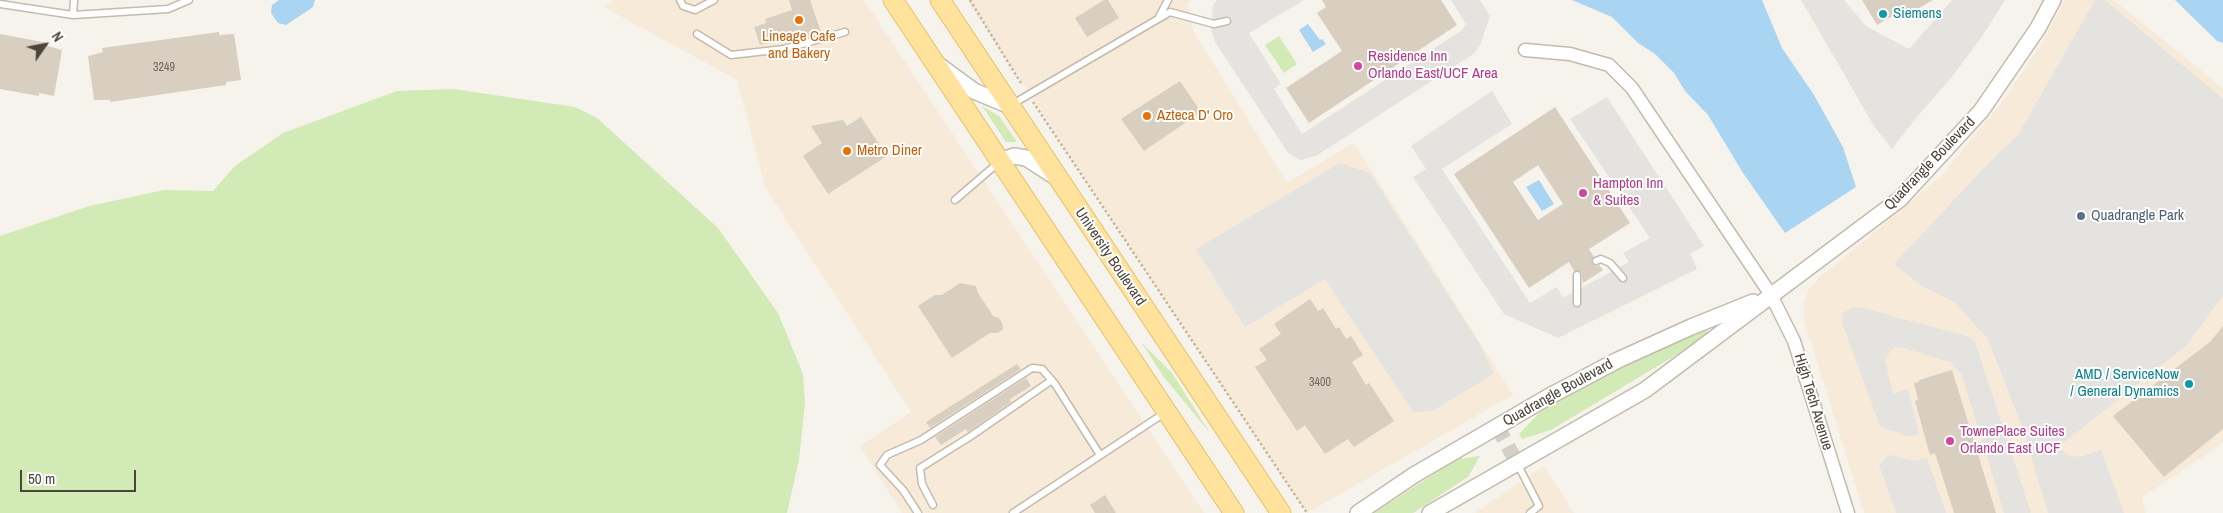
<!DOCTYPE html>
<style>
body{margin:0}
#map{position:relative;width:2223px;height:513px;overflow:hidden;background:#f6f3ec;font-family:"Archivo Narrow",sans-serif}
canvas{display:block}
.north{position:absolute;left:20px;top:20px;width:50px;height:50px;-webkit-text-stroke:4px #fff;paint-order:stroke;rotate:57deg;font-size:14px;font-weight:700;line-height:20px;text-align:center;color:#4b4439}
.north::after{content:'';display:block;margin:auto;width:18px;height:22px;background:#4b4439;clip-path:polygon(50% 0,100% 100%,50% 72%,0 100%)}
.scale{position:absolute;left:20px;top:470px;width:116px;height:22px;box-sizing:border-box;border:2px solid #4b4439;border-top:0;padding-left:6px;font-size:15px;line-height:18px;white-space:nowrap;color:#4b4439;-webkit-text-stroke:4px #fff;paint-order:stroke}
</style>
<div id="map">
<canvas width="2223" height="513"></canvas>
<div class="north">N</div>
<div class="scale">50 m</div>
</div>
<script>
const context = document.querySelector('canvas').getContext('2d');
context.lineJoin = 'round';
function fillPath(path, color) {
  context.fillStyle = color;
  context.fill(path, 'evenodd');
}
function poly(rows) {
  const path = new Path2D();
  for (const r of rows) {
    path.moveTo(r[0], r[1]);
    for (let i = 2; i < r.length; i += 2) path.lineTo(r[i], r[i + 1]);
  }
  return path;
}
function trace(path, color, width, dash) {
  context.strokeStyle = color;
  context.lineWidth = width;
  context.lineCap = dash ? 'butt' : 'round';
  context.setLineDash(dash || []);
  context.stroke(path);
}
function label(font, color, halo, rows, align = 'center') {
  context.font = font + ' "Archivo Narrow",sans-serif';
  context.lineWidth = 4;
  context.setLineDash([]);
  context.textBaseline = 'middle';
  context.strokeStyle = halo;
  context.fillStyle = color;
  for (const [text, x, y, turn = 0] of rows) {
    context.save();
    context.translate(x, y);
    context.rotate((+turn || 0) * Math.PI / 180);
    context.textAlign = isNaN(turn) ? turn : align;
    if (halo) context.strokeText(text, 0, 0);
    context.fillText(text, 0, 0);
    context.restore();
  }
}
fillPath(poly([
 [614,0,864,0,1204,513,902,513,860,446,911,412,765,187,737,80,604,7],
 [967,0,1192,0,1188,3,1193,30,1287,183,1354,143,1513,395,1307,513],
 [2065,0,2113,0,2223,88,2223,443,2142,497,2146,513,1864,513,1804,320,1804,301,1809,289,1817,280,1941,176,2000,105,2039,48],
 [1544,466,1574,513,1475,513]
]), '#f7ead8');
fillPath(poly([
 [1279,36,1297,64,1284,73,1265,45],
 [453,89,575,107,597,118,718,228,778,313,803,374,805,403,799,460,787,513,0,513,0,236,89,206,164,190,213,191,235,166,283,133,397,91],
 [982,106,999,116,1017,142,1006,142],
 [1703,327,1707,330,1706,337,1551,430,1522,439,1519,434,1543,409,1627,363],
 [1142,343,1172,373,1210,433,1163,376],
 [1480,456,1468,477,1413,513,1374,513,1457,459]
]), '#d2eab5');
fillPath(poly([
 [1217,0,1304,0,1249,33,1281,84,1274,89,1302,134,1462,30,1466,24,1451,0,1480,0,1490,16,1481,43,1475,53,1316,156,1300,160,1288,153,1215,42,1211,29,1213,5],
 [1801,0,1844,0,1866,26,1909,49,1952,0,2005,0,1983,35,1952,77,1916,118,1892,149,1874,126],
 [2095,0,2105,0,2223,99,2223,295,2187,345,2058,447,2068,455,2080,457,2101,450,2124,513,2048,513,2024,432,1988,339,1954,302,1922,286,1894,264,1984,168,2018,135],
 [1492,91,1512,124,1442,169,1530,303,1557,287,1563,298,1629,262,1623,253,1650,238,1570,119,1607,97,1704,246,1690,254,1697,269,1558,338,1504,314,1413,177,1426,169,1411,146],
 [1340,163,1370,173,1479,343,1494,374,1432,411,1413,412,1325,279,1245,327,1196,249],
 [1852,307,1859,307,1970,337,1975,342,2031,513,2004,513,1962,375,1950,362,1900,347,1895,347,1891,350,1885,360,1893,394,1908,389,1919,434,1908,437,1880,426,1842,323,1842,314],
 [1889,455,1916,461,1927,458,1946,513,1896,513,1879,465]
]), '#e5e3e0');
fillPath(poly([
 [279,0,315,0,313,7,286,25,278,23,271,13,272,5],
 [1572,0,1762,0,1782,48,1814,95,1843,147,1856,187,1785,233,1743,173,1708,115,1685,91,1674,73,1655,54,1638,43,1612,17],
 [2175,0,2223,0,2223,43,2217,41],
 [1308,24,1320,40,1322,39,1326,44,1313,52,1299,30],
 [1539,180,1554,204,1542,211,1526,187]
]), '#a9d4f2');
fillPath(poly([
 [789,0,810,0,821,32,785,43,783,39,760,45,754,27,766,23,765,19,792,10],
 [1104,0,1108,0,1119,18,1087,37,1075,18],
 [1322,0,1441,0,1457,25,1309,123,1286,88,1342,51,1317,13,1326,7],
 [1862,0,1933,0,1904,17,1901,11,1877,25],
 [219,32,219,35,234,34,241,80,226,82,226,85,110,102,110,100,94,100,88,56,103,52,102,48],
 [0,34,48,43,48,46,62,50,54,96,39,93,39,96,0,89],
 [1180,81,1201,112,1144,151,1121,119],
 [1555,107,1630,223,1589,249,1594,257,1592,263,1595,266,1599,265,1603,270,1583,283,1581,272,1574,271,1569,262,1529,288,1454,174],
 [1538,165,1563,204,1538,220,1513,182],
 [861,117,887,156,828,194,803,156,822,143,811,126,843,120,847,126],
 [960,283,976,286,978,293,993,316,999,318,1002,323,1003,329,998,333,990,333,952,358,918,306,935,295,942,295],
 [1310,299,1318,311,1323,308,1336,329,1339,327,1346,339,1351,336,1363,355,1352,362,1366,385,1369,383,1394,421,1354,447,1348,439,1325,454,1305,425,1297,431,1255,367,1267,360,1259,349,1281,334,1274,324],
 [2223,326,2223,429,2164,477,2113,416,2210,342],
 [1017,364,1021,369,930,428,926,422],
 [1952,370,1996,513,1954,513,1935,453,1930,455,1915,401,1918,400,1914,383,1919,382,1919,380],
 [1026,378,1031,386,1010,399,1011,402,968,432,966,429,941,445,935,437],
 [1105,495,1116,513,1095,513,1090,505]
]), '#d8cfc1');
trace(poly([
 [1497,426,1517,463]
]), '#d4d0c8', 15, [15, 8]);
const service = poly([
 [680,0,683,6,695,10,714,0],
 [0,4,73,15,168,9,189,0],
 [73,15,74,0],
 [1159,17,1168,0],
 [697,34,731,55,784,49,845,32],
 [1011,105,1170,12,1214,24,1227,21],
 [955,200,998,163],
 [1596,261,1601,259,1610,263,1623,278],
 [1577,303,1577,275],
 [1517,463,1539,506,1530,513],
 [933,505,922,484,920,468,971,436,1052,380],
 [918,513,903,490,880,465,887,455,921,440,1032,368,1042,369,1055,384,1100,455],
 [1013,513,1166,412]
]);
const minor = poly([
 [1525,50,1570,54,1609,65,1632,88,1771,295,1794,341,1848,513]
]);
const tertiary = poly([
 [940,66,974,91,1010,106],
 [1000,161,1014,156,1026,158,1057,178],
 [1358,513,1414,475,1548,397,1618,360,1691,327,1753,302],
 [1430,513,1645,390,1900,199,1981,111,2038,28,2053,0]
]);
const primary = poly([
 [893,0,1234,513],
 [940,0,1281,513]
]);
trace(service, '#c2bbae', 9);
trace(minor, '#c2bbae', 15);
trace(tertiary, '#c2bbae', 18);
trace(primary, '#e6c16a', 21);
trace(poly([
 [970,0,1022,85],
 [1033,102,1307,513]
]), '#c4b79f', 2.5, [2.5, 2.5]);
trace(service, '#fff', 6);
trace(minor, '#fff', 12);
trace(tertiary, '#fff', 15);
trace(primary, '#ffe39c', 19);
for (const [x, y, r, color] of [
 [1883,14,5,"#0f9aa8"],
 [799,20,5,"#e8710a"],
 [1358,66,5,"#d1479c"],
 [1147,116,5,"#e8710a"],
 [847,151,5,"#e8710a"],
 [1583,193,5,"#d1479c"],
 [2081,216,5,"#5c6f8a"],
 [2189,384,5,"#0f9aa8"],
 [1950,441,5,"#d1479c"]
]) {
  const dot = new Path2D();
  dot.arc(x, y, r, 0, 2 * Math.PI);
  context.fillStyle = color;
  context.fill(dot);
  trace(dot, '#fff', 2);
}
label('12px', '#6e675b', null, [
 ["3249",164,68],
 ["3400",1320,383]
]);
label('15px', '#0d838f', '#fff', [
 ["Siemens",1893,14],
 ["AMD / ServiceNow",2179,375,"right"],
 ["/ General Dynamics",2179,392,"right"]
], 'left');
label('15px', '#c56008', '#fff', [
 ["Lineage Cafe",799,37,"center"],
 ["and Bakery",799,54,"center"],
 ["Azteca D' Oro",1157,116],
 ["Metro Diner",857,151]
], 'left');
label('15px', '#b23c85', '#fff', [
 ["Residence Inn",1368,57],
 ["Orlando East/UCF Area",1368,74],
 ["Hampton Inn",1593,184],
 ["& Suites",1593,201],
 ["TownePlace Suites",1960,432],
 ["Orlando East UCF",1960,449]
], 'left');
label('15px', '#4b4439', '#fff', [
 ["Quadrangle Boulevard",1930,164,-46],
 ["University Boulevard",1110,257,56],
 ["Quadrangle Boulevard",1558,393,-29],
 ["High Tech Avenue",1813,402,73]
]);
label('15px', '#4e5e75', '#fff', [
 ["Quadrangle Park",2091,216]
], 'left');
</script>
